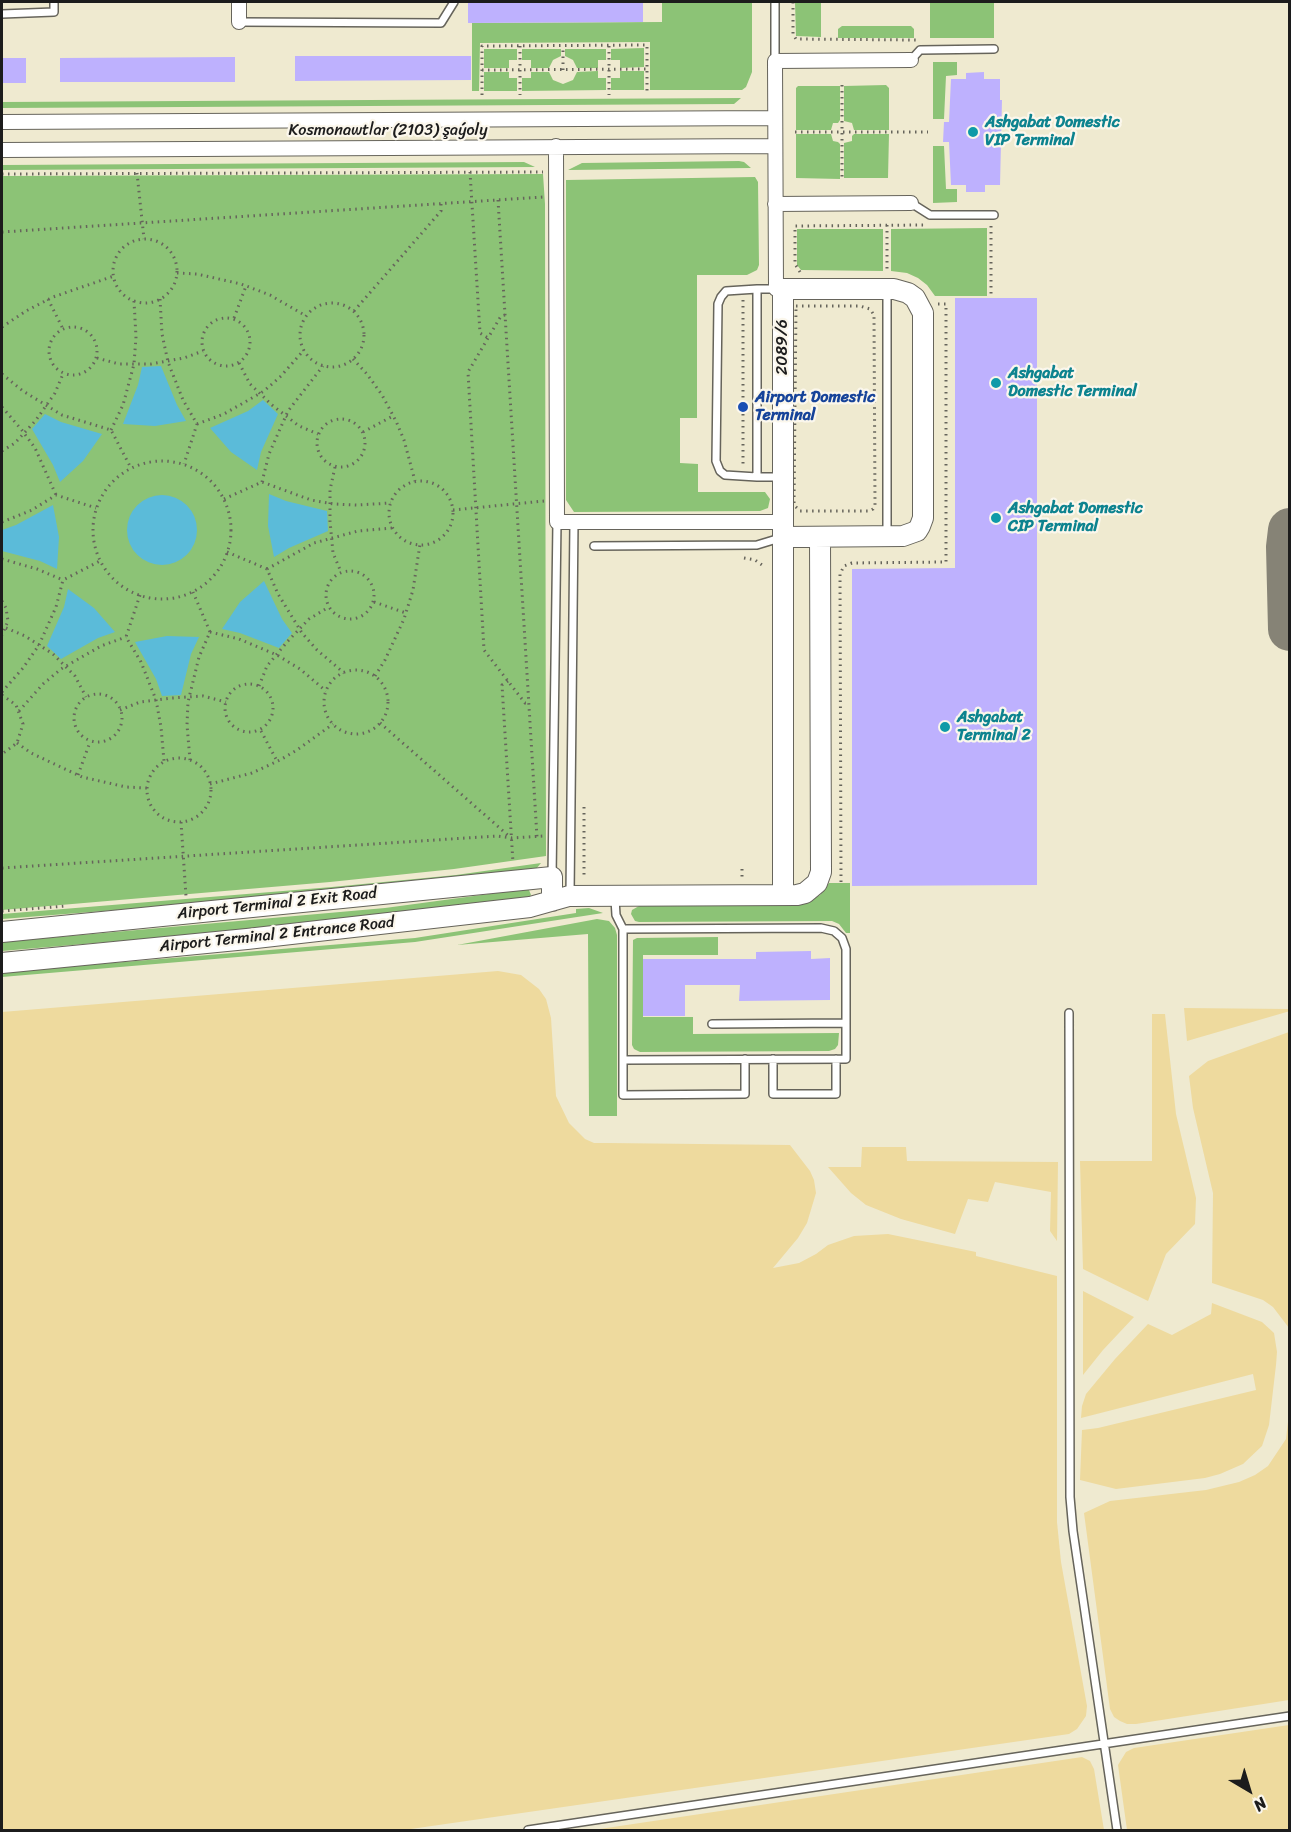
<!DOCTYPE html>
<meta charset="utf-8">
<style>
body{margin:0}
#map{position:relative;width:1291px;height:1832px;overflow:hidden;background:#efead0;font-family:Sriracha,sans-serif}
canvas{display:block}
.frame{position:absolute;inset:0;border:3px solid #1c1c1c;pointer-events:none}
.north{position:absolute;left:1219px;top:1760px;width:60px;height:60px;-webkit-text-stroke:4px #fbf7ec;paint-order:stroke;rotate:142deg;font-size:16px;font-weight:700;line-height:24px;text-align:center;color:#1c1c1c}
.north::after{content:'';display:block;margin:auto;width:21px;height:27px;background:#1c1c1c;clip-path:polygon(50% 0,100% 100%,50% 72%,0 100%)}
</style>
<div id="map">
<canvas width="1291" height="1832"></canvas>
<div class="frame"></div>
<div class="north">N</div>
</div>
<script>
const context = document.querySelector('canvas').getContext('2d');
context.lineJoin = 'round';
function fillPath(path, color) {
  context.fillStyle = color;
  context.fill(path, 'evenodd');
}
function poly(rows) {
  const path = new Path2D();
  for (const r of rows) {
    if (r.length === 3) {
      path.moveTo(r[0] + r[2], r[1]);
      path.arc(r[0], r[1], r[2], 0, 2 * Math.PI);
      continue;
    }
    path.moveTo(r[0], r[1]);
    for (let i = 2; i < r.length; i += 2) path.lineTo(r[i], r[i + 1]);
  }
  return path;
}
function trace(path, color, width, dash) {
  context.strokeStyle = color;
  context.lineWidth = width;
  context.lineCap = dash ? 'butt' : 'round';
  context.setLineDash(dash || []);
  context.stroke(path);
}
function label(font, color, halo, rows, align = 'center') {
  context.font = font + ' Sriracha,sans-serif';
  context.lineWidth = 4.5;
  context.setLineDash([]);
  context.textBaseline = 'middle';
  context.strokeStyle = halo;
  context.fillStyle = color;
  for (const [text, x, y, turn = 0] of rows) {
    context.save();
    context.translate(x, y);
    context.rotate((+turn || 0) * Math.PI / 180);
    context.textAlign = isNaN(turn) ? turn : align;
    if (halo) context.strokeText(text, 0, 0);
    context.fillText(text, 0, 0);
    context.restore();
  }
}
fillPath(poly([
 [662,2,752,2,752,72,746,87,742,90,650,90,650,42,480,43,479,91,472,91,472,23,662,22],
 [795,2,821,2,821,37,796,36],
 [930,2,994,2,994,38,930,38],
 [842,26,911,26,914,29,914,38,838,38,838,29],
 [644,48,644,67,620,68,620,60,611,60,611,49],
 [484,49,517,49,517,60,509,60,509,68,484,68],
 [522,49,561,49,561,56,553,60,549,68,531,68,531,60,522,60],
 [565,49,606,49,606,60,598,60,598,68,577,68,573,60,565,56],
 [933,62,957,62,957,75,946,76,944,119,933,119],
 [598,71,598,78,606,78,606,90,522,91,522,78,531,78,531,72,549,72,553,80,563,84,573,80,577,72],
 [620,71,644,71,644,90,611,90,611,78,620,78],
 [484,72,509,72,509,78,517,78,517,91,484,91],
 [886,85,889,88,889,130,854,130,852,123,844,121,844,86],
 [798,86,840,86,840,120,838,123,833,123,831,130,796,130,796,88],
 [741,98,734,104,2,108,2,102],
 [796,134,831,134,833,141,838,142,840,144,840,179,796,178],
 [854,134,889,134,888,178,844,178,844,143,852,141,852,136],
 [933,146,944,146,946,189,957,189,957,202,933,203],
 [739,161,744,162,751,168,568,170,582,163],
 [524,162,535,167,2,170,2,165],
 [543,174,545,204,546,856,454,869,330,882,2,910,2,176],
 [755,177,758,182,759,265,757,270,747,275,697,275,697,418,680,418,680,463,698,464,698,492,765,492,770,499,768,508,760,511,574,512,566,500,566,180],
 [987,228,987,296,935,296,927,285,918,278,907,273,891,271,891,229],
 [797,229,883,229,883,271,801,270,797,265],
 [541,863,536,869,457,880,333,893,2,919,2,914,332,887,456,875],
 [829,883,850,883,850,933,846,933,839,924,832,921,639,922,635,921,631,914,632,910,639,906,801,905,820,895],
 [526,889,529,890,531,895,528,898,271,928,2,951,2,942,385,908],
 [589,908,603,913,415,942,2,977,2,972,415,938,576,913,576,909],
 [597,919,609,921,615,928,617,935,617,1116,589,1116,588,934,457,945],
 [718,937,718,955,643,955,643,1017,693,1017,693,1034,839,1033,838,1045,835,1049,829,1051,640,1052,634,1049,632,1045,633,940,637,938]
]), '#8cc376');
fillPath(poly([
 [498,971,521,975,539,989,546,999,551,1018,556,1096,569,1123,585,1139,594,1143,607,1143,790,1145,810,1171,814,1180,816,1193,807,1223,798,1238,773,1268,799,1263,816,1254,828,1245,854,1236,888,1234,976,1252,976,1256,1057,1276,1057,1522,1061,1562,1087,1706,1086,1716,1077,1729,1069,1734,1062,1735,404,1830,2,1830,2,1012],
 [1184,1008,1289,1009,1290,1011,1187,1041],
 [1152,1014,1165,1014,1176,1114,1196,1198,1195,1224,1166,1254,1148,1301,1083,1269,1080,1161,1152,1161],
 [1289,1032,1290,1032,1289,1328,1273,1307,1263,1300,1212,1283,1213,1193,1193,1108,1189,1076,1208,1061],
 [862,1147,906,1147,907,1161,1058,1162,1057,1241,1050,1231,1051,1192,995,1182,988,1202,968,1199,955,1234,901,1219,866,1205,851,1193,828,1167,861,1167],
 [1083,1291,1134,1317,1103,1350,1083,1375],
 [1212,1303,1262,1322,1274,1333,1277,1352,1276,1365,1269,1425,1262,1446,1243,1464,1220,1474,1205,1478,1116,1489,1080,1480,1082,1430,1098,1428,1256,1390,1253,1374,1081,1418,1082,1406,1086,1394,1115,1359,1148,1324,1172,1335,1211,1314],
 [1289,1413,1289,1700,1136,1724,1127,1724,1120,1721,1114,1717,1110,1709,1084,1513,1110,1501,1206,1490,1239,1482,1255,1475,1268,1466,1286,1439],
 [1289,1725,1289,1830,1127,1830,1118,1765,1126,1752,1134,1748],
 [1082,1757,1090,1761,1094,1769,1104,1830,593,1830]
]), '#eeda9e');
fillPath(poly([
 [161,366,177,405,186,421,155,426,123,424,138,385,142,367],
 [263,400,278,414,261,452,257,470,231,452,210,428,248,411],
 [45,414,61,422,102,434,83,461,60,482,53,465,32,429],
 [269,494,286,501,327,511,328,531,289,548,274,557,268,526],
 [162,530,35],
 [53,505,59,537,57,569,40,561,2,551,2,530,16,525],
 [264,581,282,619,292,633,279,648,240,633,222,629,240,602],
 [68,589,94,608,115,632,98,638,61,659,47,646,64,607],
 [167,636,199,637,191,654,181,695,162,696,156,679,135,642]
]), '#5bbbd9');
trace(poly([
 [1290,530,1288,547,1290,629]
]), '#868376', 44);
fillPath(poly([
 [468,2,643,2,643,22,468,23],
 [295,56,471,56,471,80,295,81],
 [235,57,235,82,60,82,60,58],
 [2,58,26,58,26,83,2,83],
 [984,72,984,79,1000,79,1000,100,1002,100,1000,185,985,185,985,192,966,192,966,185,951,185,949,142,943,142,944,122,949,122,951,79,966,79,966,73],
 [955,298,1037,298,1037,885,852,886,852,569,955,568],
 [811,951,811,959,830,958,830,1000,739,1001,740,985,685,985,685,1016,643,1016,643,959,756,959,756,952]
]), '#beb1fe');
const lane = poly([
 [775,2,775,61],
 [2,14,54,12,54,2],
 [239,22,441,23,454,2],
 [911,60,920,50,994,49],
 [911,203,930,215,994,215],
 [757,289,726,291,721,297,718,304,716,461,720,471,725,475,757,477],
 [776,289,757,289,757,477,780,477],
 [887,291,887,535],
 [594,546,757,545,780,538],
 [552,877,557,522],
 [570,894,574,522],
 [615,899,616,915,623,929,623,1060,846,1059,846,949,842,938,834,931,821,928,623,929],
 [1069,1013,1070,1497,1073,1531,1117,1830],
 [712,1024,846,1023],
 [773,1059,773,1094,836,1094,836,1059],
 [623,1060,623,1095,745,1094,745,1059],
 [528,1830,1290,1716]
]);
const street = poly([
 [239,22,239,2],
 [2,122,775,118],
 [556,146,557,522,783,522],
 [2,150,775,146],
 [775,204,911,203],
 [783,289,776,289,775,61,911,60]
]);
const secondary = poly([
 [783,537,903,536,917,531,920,526,923,518,923,313,915,298,908,293,894,289,783,289,783,895],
 [2,932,552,877,552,901],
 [2,963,247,939,530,907,569,896,797,895,805,893,817,883,821,872,820,537]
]);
trace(lane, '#66645b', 10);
trace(street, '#66645b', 16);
trace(secondary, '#66645b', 22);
trace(poly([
 [793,2,793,34,796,39,916,40],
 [520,46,520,95],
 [609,46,609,95],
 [482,70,647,69],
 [563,70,563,46],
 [842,85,842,180],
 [482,95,482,46,647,45,647,94],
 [795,132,928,132],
 [470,172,480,333,488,338],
 [137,173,144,239],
 [2,174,543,172],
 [498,200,537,837],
 [887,225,887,271],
 [991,226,991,296],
 [2,232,543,197],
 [145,271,32],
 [800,272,795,264,795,226,925,225],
 [177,273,197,274,241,284,270,295,306,316],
 [48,299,63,329],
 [160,299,162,334,168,362,183,400,197,424,184,464],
 [743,300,743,465],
 [332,335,32],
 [796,306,860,306,870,309,874,315,875,505,873,509,869,511,800,511,794,505,796,306],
 [354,311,441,211,441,204],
 [505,315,501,316,468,372,484,650,525,703,528,703],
 [226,342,24],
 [234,318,246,286],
 [73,351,24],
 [2,327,26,311,53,297,114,276],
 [97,358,119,364,151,364,184,358,203,351],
 [353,359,367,374,382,395,396,421,404,440,415,481],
 [239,363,250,384,272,405,299,426,318,434],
 [2,374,23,391,62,415,111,430,131,468],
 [2,407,21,429,35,448,56,495],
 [341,443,24],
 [197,424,224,414,264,391,281,376,304,350],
 [111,430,123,405,134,364,136,337,134,301],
 [363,432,393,416],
 [2,451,15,443,36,420,55,393,63,374],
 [162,530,69],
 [335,467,330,490,330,521,333,553,341,572],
 [421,513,32],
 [262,482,269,454,288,411,323,366],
 [224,499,262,482,311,500,334,504,357,505,391,503],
 [453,510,544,501],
 [2,522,32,510,56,495,96,508],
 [227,552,267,569,278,594,302,633,317,650,344,673],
 [744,558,755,560,765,567],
 [2,559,37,569,63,580],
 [267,569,314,543,358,531,392,528],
 [350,595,24],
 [140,595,126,637,141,662,156,700,161,727,164,761],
 [2,601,6,608,8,621,2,635],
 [374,602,406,613],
 [6,628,25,636,53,654,75,676,86,697],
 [210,632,239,639,277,655,300,669,326,691],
 [356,702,32],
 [375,676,385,660,404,619,413,590,420,544],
 [508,681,502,685,513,863],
 [249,708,24],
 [259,686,267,666,287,642,309,619,329,607],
 [2,692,23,668,39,645,56,607,63,580,100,561],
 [98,718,24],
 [2,695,16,705,23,724,17,743,2,754],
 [120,710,140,702,172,698,203,696,226,702],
 [19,711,43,684,61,669,101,646,126,637],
 [380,723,510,837],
 [261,731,277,761],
 [17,743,31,753,82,777,126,787,147,788],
 [179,790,32],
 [190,760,187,725,188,702,199,657,210,632,193,592],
 [78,775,90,742],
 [210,784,252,773,280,760,297,750,333,724],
 [584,807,584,879],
 [181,822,186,896],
 [2,868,497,836,512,838,543,836],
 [742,869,742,879],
 [841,882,840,574,844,566,852,563,946,562,946,304,937,304],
 [2,911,66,906]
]), '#66645b', 3, [1.5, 4.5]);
trace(lane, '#fff', 7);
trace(street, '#fff', 14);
trace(secondary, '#fff', 20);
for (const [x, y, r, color] of [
 [973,132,6,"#0f9aa8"],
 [996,383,6,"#0f9aa8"],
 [743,407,6,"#1a4fb4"],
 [996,518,6,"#0f9aa8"],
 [945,727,6,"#0f9aa8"]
]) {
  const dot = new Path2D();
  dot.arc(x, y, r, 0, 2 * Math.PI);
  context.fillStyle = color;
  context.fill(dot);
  trace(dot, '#fbf7ec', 2);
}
label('bold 16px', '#0d838f', '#fbf7ec', [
 ["Ashgabat Domestic",985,123],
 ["VIP Terminal",985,141],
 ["Ashgabat",1008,374],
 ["Domestic Terminal",1008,392],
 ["Ashgabat Domestic",1008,509],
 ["CIP Terminal",1008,527],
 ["Ashgabat",957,718],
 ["Terminal 2",957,736]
], 'left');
label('16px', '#1c1c1c', '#fbf7ec', [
 ["Kosmonawtlar (2103) şaýoly",388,131],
 ["2089/6",783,347,-90],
 ["Airport Terminal 2 Exit Road",277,904,-6],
 ["Airport Terminal 2 Entrance Road",277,935,-6]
]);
label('bold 16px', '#164399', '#fbf7ec', [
 ["Airport Domestic",755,398],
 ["Terminal",755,416]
], 'left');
</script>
